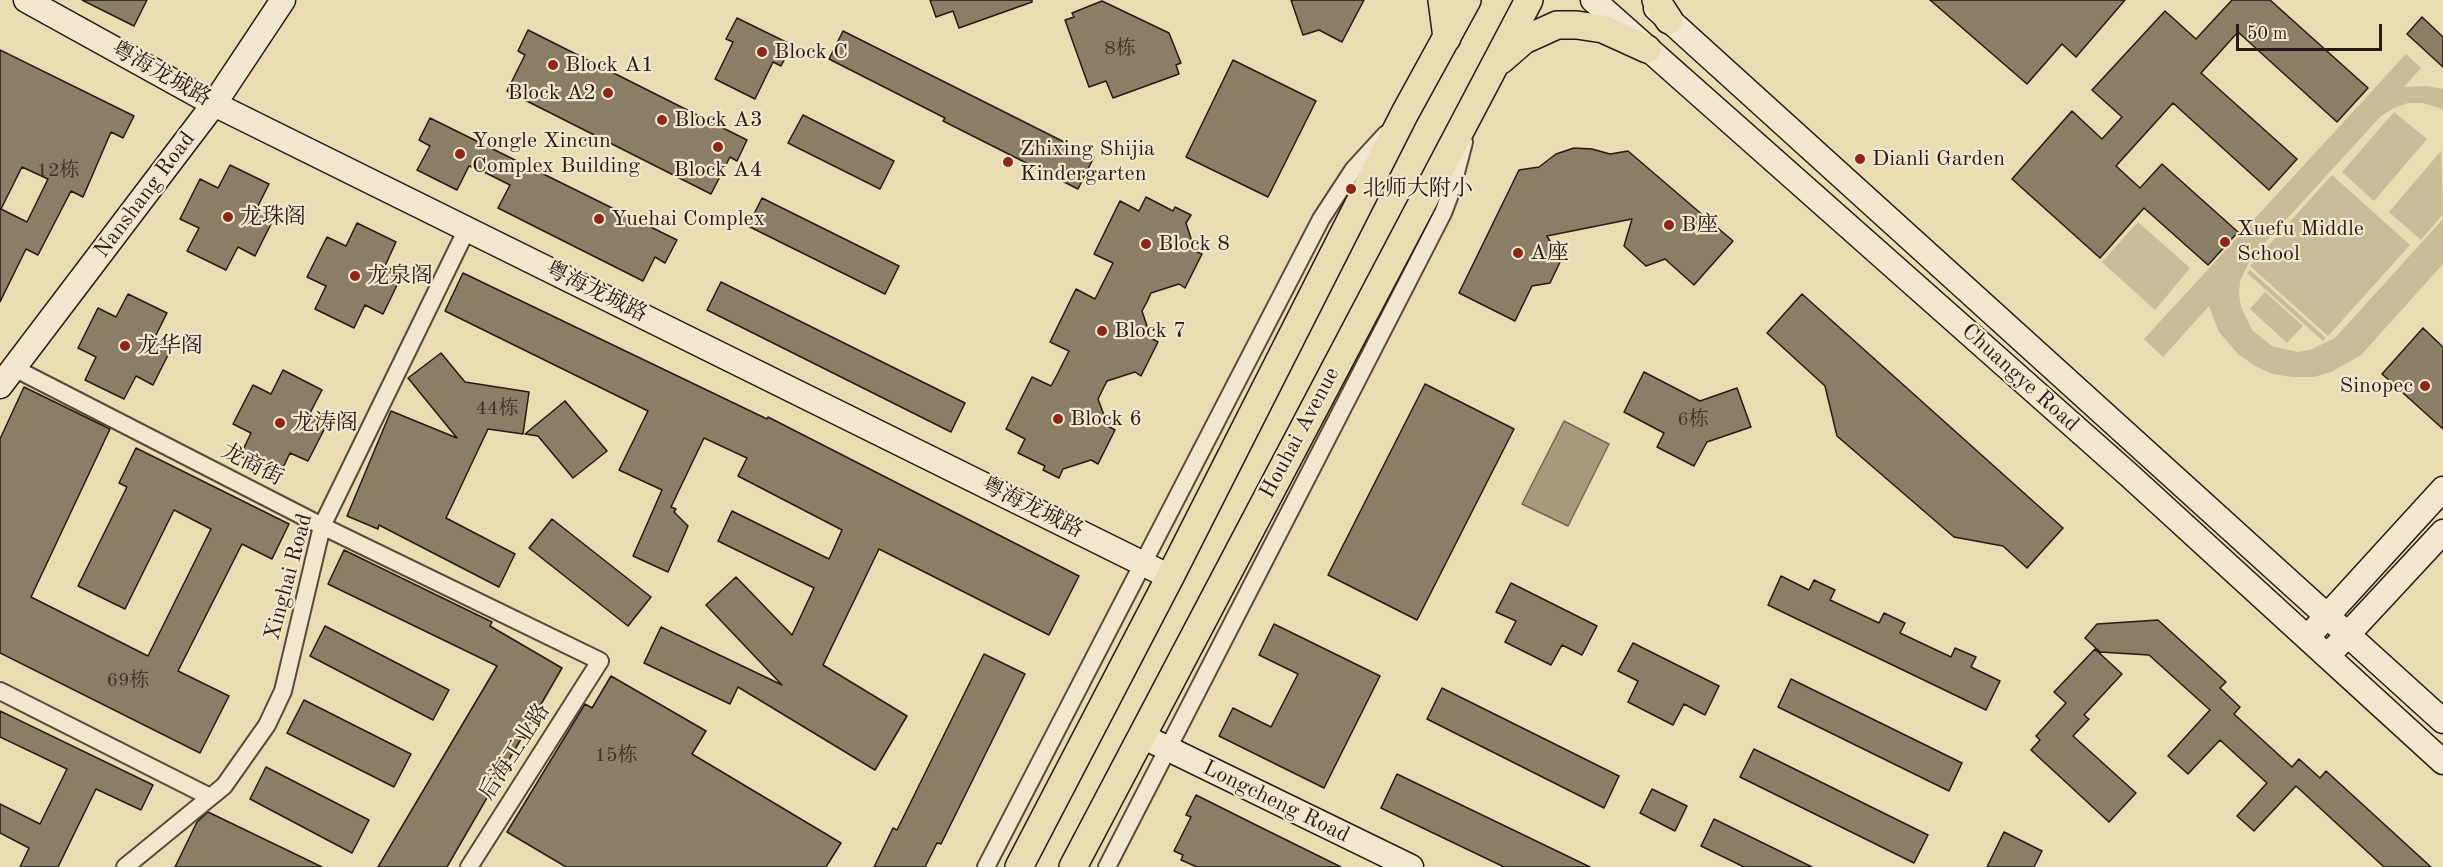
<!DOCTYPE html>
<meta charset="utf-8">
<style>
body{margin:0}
#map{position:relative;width:2443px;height:867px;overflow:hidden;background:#e8dcb3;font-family:"Old Standard TT",serif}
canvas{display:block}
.scale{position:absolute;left:2236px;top:24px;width:146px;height:27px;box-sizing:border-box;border:3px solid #271913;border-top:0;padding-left:8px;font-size:18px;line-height:21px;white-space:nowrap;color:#271913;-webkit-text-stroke:4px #f0e8ce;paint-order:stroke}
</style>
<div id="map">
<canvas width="2443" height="867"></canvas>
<div class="scale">50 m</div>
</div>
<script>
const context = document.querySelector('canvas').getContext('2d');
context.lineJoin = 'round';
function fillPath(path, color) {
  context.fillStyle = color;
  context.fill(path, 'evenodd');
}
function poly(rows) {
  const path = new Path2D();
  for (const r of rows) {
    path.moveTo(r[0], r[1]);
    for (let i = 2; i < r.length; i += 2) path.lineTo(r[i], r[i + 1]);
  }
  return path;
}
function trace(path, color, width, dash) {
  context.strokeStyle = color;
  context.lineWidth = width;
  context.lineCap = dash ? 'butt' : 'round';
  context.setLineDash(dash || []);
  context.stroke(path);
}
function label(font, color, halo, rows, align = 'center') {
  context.font = font + ' "Old Standard TT","Noto Serif SC",serif';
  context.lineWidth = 4.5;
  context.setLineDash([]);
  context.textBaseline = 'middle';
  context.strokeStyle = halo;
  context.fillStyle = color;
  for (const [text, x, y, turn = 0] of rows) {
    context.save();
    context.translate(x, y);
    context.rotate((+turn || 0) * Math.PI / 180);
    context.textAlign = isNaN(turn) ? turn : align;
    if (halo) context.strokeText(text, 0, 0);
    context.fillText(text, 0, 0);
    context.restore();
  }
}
fillPath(poly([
 [2406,54,2421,68,2404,87,2427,86,2443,89,2443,109,2423,103,2408,103,2394,108,2381,116,2251,258,2240,281,2239,294,2241,307,2252,330,2272,346,2297,352,2310,350,2335,338,2443,219,2443,264,2361,355,2331,372,2314,377,2292,377,2273,374,2255,366,2238,354,2219,332,2209,306,2163,357,2144,339],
 [2394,112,2427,139,2374,201,2342,172],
 [2441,151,2443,214,2421,240,2389,212],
 [2332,175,2410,245,2328,336,2250,266],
 [2138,222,2190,268,2155,310,2102,262],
 [2250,270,2326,338,2323,341,2247,273],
 [2265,292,2303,326,2287,343,2250,309]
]), '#c7bb98');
const water = poly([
 [1564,421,1609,444,1568,526,1522,504,1564,421]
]);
fillPath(water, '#a69a7d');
trace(water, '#736653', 1.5);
const building = poly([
 [82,0,147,0,134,26,82,0],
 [930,0,1032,0,1032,2,959,28,953,11,936,17,930,0],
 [1291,0,1364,0,1342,42,1319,30,1303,35,1291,0],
 [1930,0,2125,0,2076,57,2062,44,2027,84,1930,0],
 [2232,0,2270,0,2368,88,2337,122,2238,32,2201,73,2297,159,2269,190,2173,103,2116,166,2140,188,2162,164,2238,232,2208,265,2144,208,2100,258,2012,179,2072,111,2102,139,2122,117,2092,90,2165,11,2196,39,2232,0],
 [1102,1,1169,33,1181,63,1176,65,1179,74,1113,98,1106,81,1089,87,1065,20,1074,17,1072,13,1102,1],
 [2422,17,2443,37,2443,67,2407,34,2422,17],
 [737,18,792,45,781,66,773,62,755,99,715,79,733,42,726,39,737,18],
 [528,30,747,140,737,161,730,157,711,194,507,91,525,55,518,51,528,30],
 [843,31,1094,157,1078,189,943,121,945,118,829,59,843,31],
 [0,50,134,116,123,138,111,132,83,197,71,191,38,255,26,249,0,302,0,50],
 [22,167,48,179,27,222,1,209,22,167],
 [1233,60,1316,101,1268,197,1186,157,1233,60],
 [803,115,894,161,880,189,788,143,803,115],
 [430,118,677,240,665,263,655,257,643,281,498,208,510,185,480,170,469,166,457,190,417,170,430,146,419,140,430,118],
 [1574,148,1592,149,1610,154,1628,151,1733,241,1694,285,1665,259,1646,266,1624,246,1632,219,1547,236,1561,260,1550,283,1532,286,1515,321,1459,293,1519,170,1539,167,1556,154,1574,148],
 [230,165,269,184,257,208,275,216,255,256,238,247,226,270,187,251,199,228,180,219,200,179,218,188,230,165],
 [1146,197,1173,211,1175,207,1191,215,1186,223,1195,251,1202,254,1185,288,1179,284,1151,293,1147,302,1142,311,1151,338,1158,342,1141,376,1135,372,1107,381,1098,399,1108,426,1115,430,1098,464,1091,460,1063,469,1059,478,1043,470,1045,466,1018,453,1025,439,1006,429,1032,377,1051,386,1058,373,1069,351,1050,342,1076,289,1095,299,1113,263,1094,254,1120,201,1139,211,1146,197],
 [762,198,899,266,885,294,748,226,762,198],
 [357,223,396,242,385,266,402,275,383,314,365,305,354,328,315,309,326,286,307,277,327,237,346,246,357,223],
 [463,273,767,419,768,417,1079,576,1049,635,879,549,823,665,907,716,875,770,738,687,730,704,644,663,661,627,782,685,706,605,736,577,792,635,814,588,718,541,732,511,829,559,842,530,738,476,747,458,704,438,671,507,676,509,674,512,688,526,668,572,633,556,662,490,619,470,648,411,445,311,463,273],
 [721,282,965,403,951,432,707,310,721,282],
 [128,294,167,313,155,337,173,345,153,385,136,376,124,399,85,380,96,357,78,348,98,308,116,317,128,294],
 [1802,294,2063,528,2027,568,2003,546,1954,537,1837,436,1825,386,1767,333,1802,294],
 [2423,328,2443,347,2443,429,2382,374,2423,328],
 [441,353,465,382,529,392,523,434,488,429,446,518,515,554,499,587,379,525,378,529,347,516,391,411,457,438,408,378,441,353],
 [283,370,322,390,310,413,328,422,308,461,290,453,279,476,240,456,251,433,233,424,253,385,271,394,283,370],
 [1644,372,1700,401,1737,388,1751,427,1707,442,1694,466,1657,447,1664,433,1624,412,1644,372],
 [1425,384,1514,429,1417,620,1328,575,1425,384],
 [24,387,110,429,31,597,148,656,211,529,174,510,125,609,78,586,127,487,119,483,136,448,289,524,272,559,242,544,178,671,229,696,200,753,0,653,0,439,24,387],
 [565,401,607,451,573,478,538,436,525,434,565,401],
 [552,519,651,597,628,626,529,548,552,519],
 [344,550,492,622,490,626,562,668,447,867,378,867,497,666,328,584,344,550],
 [1781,576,1809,590,1814,580,1835,590,1830,600,1879,623,1884,613,1905,623,1900,633,1951,657,1955,648,1976,657,1971,667,2000,681,1986,710,1768,605,1781,576],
 [1511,583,1597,626,1582,655,1562,645,1551,665,1505,642,1516,621,1496,612,1511,583],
 [2158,620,2226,682,2220,688,2240,707,2234,714,2292,767,2299,759,2320,778,2326,771,2431,867,2384,867,2296,786,2254,831,2237,816,2267,783,2220,740,2188,774,2168,756,2210,710,2149,655,2100,652,2085,638,2097,624,2158,620],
 [1274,624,1380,676,1324,788,1219,736,1233,708,1271,727,1298,674,1259,655,1274,624],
 [325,626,449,690,433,720,310,656,325,626],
 [1633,643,1719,686,1705,715,1684,704,1673,725,1628,702,1638,681,1618,671,1633,643],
 [2095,649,2122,674,2084,715,2089,719,2073,736,2136,793,2109,822,2031,750,2040,740,2036,736,2066,703,2054,692,2095,649],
 [984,654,1025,674,941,844,937,843,925,867,874,867,893,828,897,830,984,654],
 [611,676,706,731,692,754,841,843,826,867,566,867,507,832,585,704,592,708,611,676],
 [1791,679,1962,763,1949,791,1778,707,1791,679],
 [1442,688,1619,776,1604,808,1427,719,1442,688],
 [304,700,411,754,394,787,287,733,304,700],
 [0,711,153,785,141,810,96,789,58,867,20,867,29,848,0,833,0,804,40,824,67,769,0,737,0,711],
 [1754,749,1928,835,1914,863,1740,777,1754,749],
 [266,767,369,820,352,853,250,799,266,767],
 [1397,774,1590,867,1504,867,1381,808,1397,774],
 [1652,789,1687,806,1675,831,1640,813,1652,789],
 [1196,795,1260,827,1341,867,1197,867,1181,860,1183,855,1174,851,1191,817,1186,815,1196,795],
 [208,812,322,867,175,867,197,822,208,812],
 [1714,819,1812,867,1744,867,1701,846,1714,819],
 [2004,832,2042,851,2034,867,1987,867,2004,832]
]);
fillPath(building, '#8b7e66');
trace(building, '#271913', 1.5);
const street = poly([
 [14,368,322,526,600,661,469,867],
 [0,691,210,797],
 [125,867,224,786,267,725,283,691,322,526,467,229],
 [986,867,1321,219,1353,170,1386,134],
 [1107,867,1443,213,1451,192,1464,142]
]);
const secondary = poly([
 [26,0,214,104,1170,577],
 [1593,0,2129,475,2443,762],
 [1656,8,2443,721],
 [0,386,214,104,283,0],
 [2316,628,2443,489],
 [2336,647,2443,532],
 [1142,736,1411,867]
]);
const primary = poly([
 [1442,0,1447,38],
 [1656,0,1669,20],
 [1501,60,1524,40,1557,25,1577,25,1603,29,1647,49],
 [1019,867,1170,577,1405,113,1467,0],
 [1073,867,1529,0]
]);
trace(street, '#574a3b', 20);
trace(secondary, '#271913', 27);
trace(primary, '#271913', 30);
trace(street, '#f0e8ce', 16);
trace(secondary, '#f0e8ce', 24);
trace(primary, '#e8dcb3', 27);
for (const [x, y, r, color] of [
 [762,52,6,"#8f2418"],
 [553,65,6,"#8f2418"],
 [608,93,6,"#8f2418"],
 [662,120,6,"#8f2418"],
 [718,147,6,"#8f2418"],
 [460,154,6,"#8f2418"],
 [1860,159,6,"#8f2418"],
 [1008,162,6,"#8f2418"],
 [1351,189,6,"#8f2418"],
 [228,217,6,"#8f2418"],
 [599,219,6,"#8f2418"],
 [1669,225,6,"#8f2418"],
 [2225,242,6,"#8f2418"],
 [1146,244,6,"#8f2418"],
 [1518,253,6,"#8f2418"],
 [355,276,6,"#8f2418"],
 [1102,331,6,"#8f2418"],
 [125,346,6,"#8f2418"],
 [2425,386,6,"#8f2418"],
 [1058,419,6,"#8f2418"],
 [280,423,6,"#8f2418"]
]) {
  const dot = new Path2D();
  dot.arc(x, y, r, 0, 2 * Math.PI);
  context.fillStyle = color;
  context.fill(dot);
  trace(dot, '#f0e8ce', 2);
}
label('20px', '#403228', null, [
 ["8栋",1120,49],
 ["12栋",58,171],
 ["44栋",497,409],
 ["6栋",1693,420],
 ["69栋",128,681],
 ["15栋",616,756]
]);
label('22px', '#271913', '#f0e8ce', [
 ["Block C",774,52],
 ["Block A1",565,65],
 ["Block A2",596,93,"right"],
 ["Block A3",674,120],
 ["Yongle Xincun",472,141],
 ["Complex Building",472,166],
 ["Zhixing Shijia",1020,149],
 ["Kindergarten",1020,174],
 ["Dianli Garden",1872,159],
 ["Block A4",718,170,"center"],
 ["北师大附小",1363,189],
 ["龙珠阁",240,217],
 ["Yuehai Complex",611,219],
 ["B座",1681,225],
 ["Xuefu Middle",2237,229],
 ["School",2237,254],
 ["Block 8",1158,244],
 ["A座",1530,253],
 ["龙泉阁",367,276],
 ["Block 7",1114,331],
 ["龙华阁",137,346],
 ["Sinopec",2413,386,"right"],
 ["Block 6",1070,419],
 ["龙涛阁",292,423]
], 'left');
label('22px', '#271913', '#f0e8ce', [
 ["粤海龙城路",161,74,29],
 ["Nanshang Road",145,195,-53],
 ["粤海龙城路",596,292,26],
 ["Chuangye Road",2020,378,42],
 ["Houhai Avenue",1300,433,-62],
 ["龙商街",252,465,27],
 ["粤海龙城路",1032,508,26],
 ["Xinghai Road",289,577,-75],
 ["后海工业路",515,752,-57],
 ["Longcheng Road",1276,802,26]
]);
</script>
